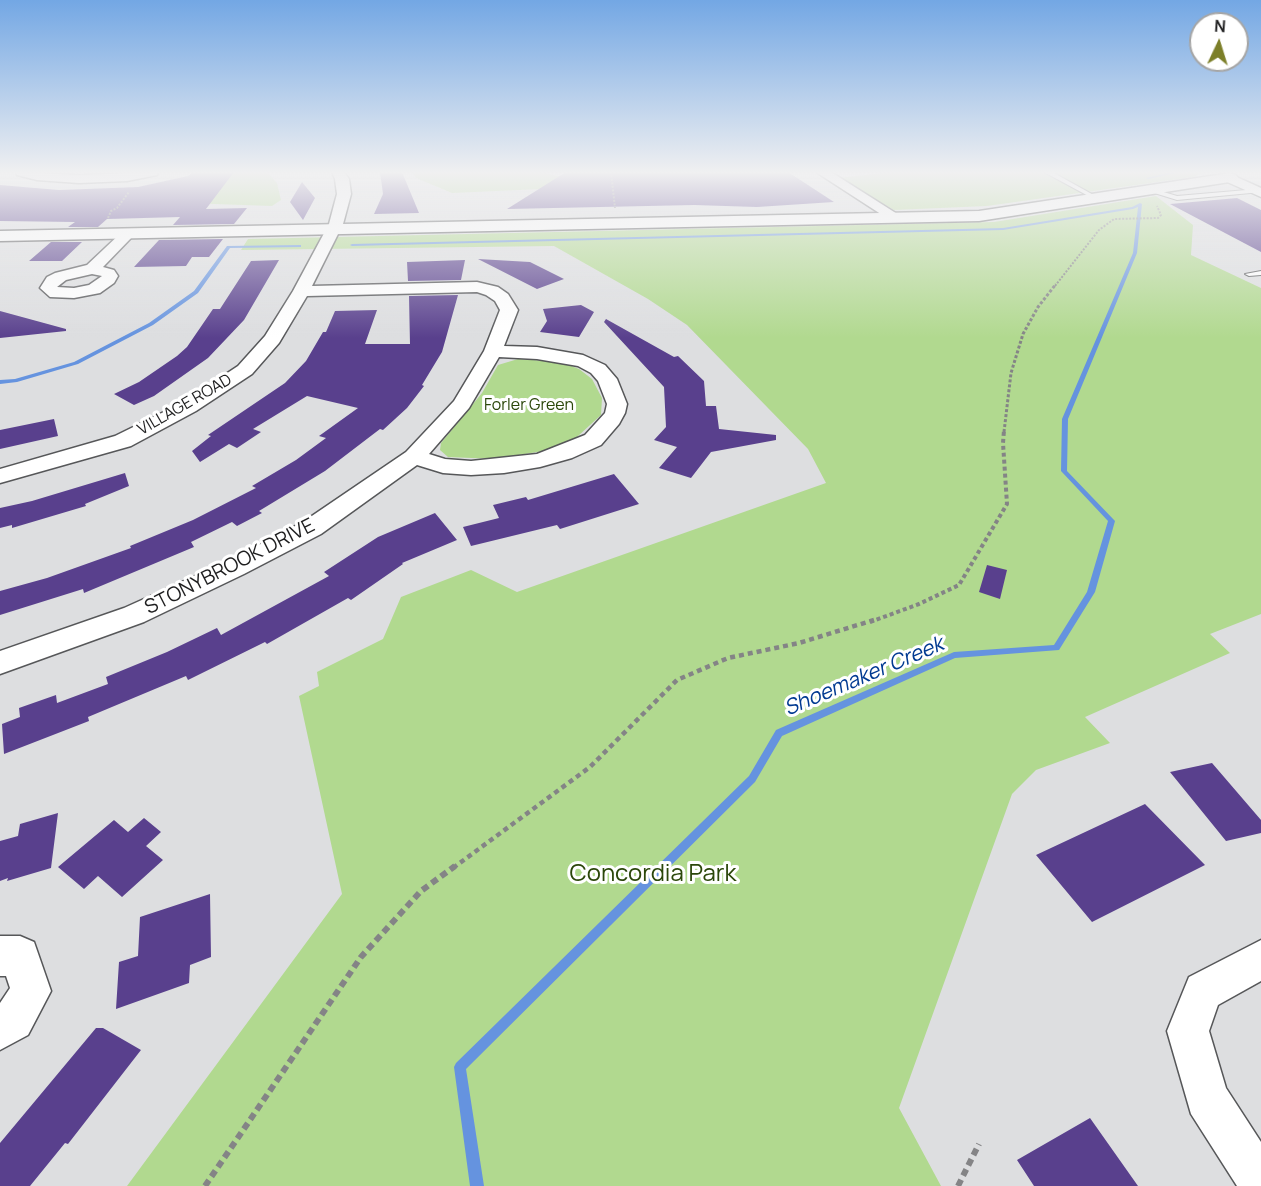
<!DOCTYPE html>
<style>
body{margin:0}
#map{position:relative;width:1261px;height:1186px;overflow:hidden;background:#dddee0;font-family:Manrope,sans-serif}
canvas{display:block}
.north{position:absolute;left:1189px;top:12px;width:60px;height:60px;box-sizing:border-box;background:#fff;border:2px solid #a5a5a5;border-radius:50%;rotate:4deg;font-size:16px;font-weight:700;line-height:24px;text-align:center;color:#1e1e1f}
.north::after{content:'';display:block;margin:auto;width:21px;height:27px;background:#7c7f29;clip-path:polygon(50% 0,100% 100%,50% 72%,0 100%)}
</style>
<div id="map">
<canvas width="1261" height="1186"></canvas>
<div class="north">N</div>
</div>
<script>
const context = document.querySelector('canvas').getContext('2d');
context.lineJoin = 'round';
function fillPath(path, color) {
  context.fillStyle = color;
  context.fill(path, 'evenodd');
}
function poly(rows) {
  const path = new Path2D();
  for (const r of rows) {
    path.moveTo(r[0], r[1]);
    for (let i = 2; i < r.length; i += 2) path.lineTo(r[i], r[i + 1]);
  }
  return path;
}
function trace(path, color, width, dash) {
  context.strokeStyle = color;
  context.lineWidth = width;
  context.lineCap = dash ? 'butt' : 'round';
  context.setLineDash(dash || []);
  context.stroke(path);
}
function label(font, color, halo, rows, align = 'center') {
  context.font = font + ' Manrope,sans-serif';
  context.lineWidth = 6;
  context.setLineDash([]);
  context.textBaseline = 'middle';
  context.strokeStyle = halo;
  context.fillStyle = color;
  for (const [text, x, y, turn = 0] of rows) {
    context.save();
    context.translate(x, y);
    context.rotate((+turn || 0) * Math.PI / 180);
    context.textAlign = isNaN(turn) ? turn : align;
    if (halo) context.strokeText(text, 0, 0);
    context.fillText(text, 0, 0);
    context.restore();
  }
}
fillPath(poly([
 [216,172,267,172,277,183,281,200,272,206,185,203],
 [412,172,540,172,568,178,564,188,452,193,416,178],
 [891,172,1201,172,1203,173,1193,177,987,206,894,210,838,178],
 [1156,196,1193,225,1191,255,1261,288,1261,614,1210,634,1230,653,1085,717,1110,743,1036,770,1012,794,899,1108,941,1186,127,1186,342,894,299,696,319,686,317,672,383,639,401,597,471,570,517,592,826,483,808,449,687,325,648,299,554,246,241,250,248,239,994,222],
 [518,359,561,362,579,369,592,379,602,398,601,415,578,436,565,444,543,451,495,459,448,457,440,450,441,443,482,393,498,365]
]), '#b1d98f');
fillPath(poly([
 [1173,172,1180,172,1148,179,1146,178,1173,172],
 [1140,203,1142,204,1137,253,1068,419,1067,471,1115,521,1095,592,1059,650,955,658,782,736,755,782,466,1069,484,1186,470,1186,454,1067,456,1063,749,776,776,730,954,652,1054,645,1087,592,1108,521,1061,471,1062,419,1133,253,1138,207,1133,209,1003,230,352,246,350,245,352,244,1003,228,1132,207,1140,203],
 [299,245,301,245,301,247,230,248,198,293,153,325,78,364,17,382,0,384,0,380,15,379,74,362,149,323,194,291,227,246,299,245]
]), '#6593df');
fillPath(poly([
 [193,172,234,172,206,209,247,208,234,224,173,225,180,217,107,219,98,227,68,227,75,222,0,221,0,185,59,190,138,187,188,176],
 [380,172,402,172,419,213,374,214,383,194],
 [566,172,788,172,834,202,757,207,694,205,507,209],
 [302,182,315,198,303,220,290,202],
 [1237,198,1261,210,1261,252,1170,204],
 [223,239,209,257,192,257,186,266,134,267,159,240],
 [51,242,82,242,62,261,29,261],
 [478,259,530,262,564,279,537,289],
 [279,260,244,320,208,358,154,396,134,405,114,394,139,382,177,356,187,347,213,309,220,309,251,261],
 [465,260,461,280,408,281,407,262],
 [458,295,442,352,422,385,424,386,407,408,383,430,380,429,325,471,259,511,262,513,237,526,232,522,191,542,194,547,84,593,83,589,0,615,0,591,47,578,131,548,130,546,193,520,256,488,252,486,296,460,326,438,319,436,358,408,307,396,253,429,261,432,237,448,229,444,200,462,192,451,211,436,208,435,285,383,306,361,323,332,326,332,335,311,377,310,365,344,410,344,409,296],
 [581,305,594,312,579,337,540,332,547,321,543,309],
 [0,311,66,329,66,331,0,338],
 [606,319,674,357,678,356,704,381,706,406,716,406,719,429,776,435,776,440,711,452,691,478,659,468,677,447,654,440,666,427,664,387,604,322],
 [54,419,58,436,0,449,0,430],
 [125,473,129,486,85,504,86,506,12,528,12,525,0,528,0,508,32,501],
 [614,474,639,504,560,529,557,525,471,546,463,527,499,518,493,505,526,497,528,500],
 [435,513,457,540,402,563,403,564,351,600,348,598,267,644,265,642,188,680,186,676,88,717,89,721,4,754,2,724,20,717,19,708,56,695,57,703,108,684,106,677,167,652,217,628,221,635,329,576,324,572,378,537],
 [987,565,1007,570,1000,599,979,592],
 [1212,763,1261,820,1261,833,1226,841,1170,772],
 [1145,804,1205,865,1092,922,1036,855],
 [58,813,51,868,7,881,8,878,0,881,0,841,18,836,20,824],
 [144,818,161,832,146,846,163,860,122,897,98,876,84,889,58,867,114,820,128,832],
 [210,894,211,957,190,965,189,983,116,1009,119,962,138,956,140,917],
 [96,1028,103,1028,141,1050,68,1144,65,1143,30,1186,0,1186,0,1143],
 [1090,1118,1138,1186,1034,1186,1017,1160]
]), '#59408d');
const lane = poly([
 [1044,172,1052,172,1099,198,1094,199,1044,172],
 [1150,188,1177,196,1258,189,1261,192,1177,200,1148,191,1150,188],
 [1261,271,1261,275,1249,276,1245,274,1261,271]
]);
const street = poly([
 [16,172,79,175,158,172,157,175,127,181,79,183,37,180,17,175,16,172],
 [332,172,344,172,349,179,351,194,343,224,312,286,477,282,498,287,508,294,518,310,504,346,537,347,583,355,605,365,617,379,627,404,625,413,619,424,601,445,572,458,540,467,504,473,471,475,443,473,417,465,321,534,244,574,144,622,0,674,0,651,124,608,226,562,303,522,406,452,454,401,484,351,500,310,495,301,486,295,477,292,307,296,279,343,252,374,196,411,131,446,0,483,0,469,115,436,182,403,238,366,265,336,293,291,329,224,337,194,335,179,332,172],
 [499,357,537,359,578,366,591,373,598,381,607,404,605,413,585,435,537,454,471,461,445,459,429,454,469,408,499,357],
 [816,172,831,172,902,217,900,220,890,220,816,172],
 [1230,174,1261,188,1261,197,1225,181,1223,178,1225,175,1230,174],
 [127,231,134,235,103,267,114,270,118,276,114,283,100,293,74,298,50,297,40,288,47,277,55,273,87,265,122,232,127,231],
 [92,274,102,276,89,285,74,288,57,287,66,280,92,274],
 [0,936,20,936,34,942,51,991,28,1035,0,1050,0,1003,10,988,6,976,0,976,0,936],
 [1261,940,1261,981,1218,1005,1209,1031,1226,1088,1261,1142,1261,1186,1237,1186,1191,1114,1167,1031,1189,977,1261,940]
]);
const secondary = poly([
 [1230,173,1236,175,1238,178,1236,181,979,221,0,241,0,231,979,211,1230,173]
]);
trace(lane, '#565759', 2);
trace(street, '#565759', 3);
trace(secondary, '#565759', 3);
trace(poly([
 [611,172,615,208],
 [108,218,111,211,117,208,129,192],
 [1055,286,1099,230,1114,219,1158,218,1161,215,1157,206]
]), '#848486', 2, [2, 1.5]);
trace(poly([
 [1004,432,1011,373,1023,334,1038,307,1056,284]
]), '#848486', 3, [3, 2]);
trace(poly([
 [870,622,919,604,959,585,1007,504,1003,443,1004,430]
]), '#848486', 4, [4, 3]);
trace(poly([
 [453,868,590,767,677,680,728,658,799,643,874,620]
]), '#848486', 4.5, [5, 4]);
trace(poly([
 [205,1186,361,957,421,891,455,866],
 [958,1186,979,1144]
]), '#848486', 6, [7, 4.5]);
fillPath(lane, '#fff');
fillPath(street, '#fff');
fillPath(secondary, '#fff');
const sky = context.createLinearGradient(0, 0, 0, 338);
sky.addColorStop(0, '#73a7e4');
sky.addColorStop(0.51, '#f0f0f1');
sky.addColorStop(1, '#f0f0f100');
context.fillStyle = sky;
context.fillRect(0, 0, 1261, 338);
label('16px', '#1e1e1f', '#fff', [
 ["VILLAGE ROAD",185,405,-30]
]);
label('16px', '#2b470a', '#fff', [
 ["Forler Green",529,406]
]);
label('20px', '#1e1e1f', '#fff', [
 ["STONYBROOK DRIVE",230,567,-27]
]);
label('italic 21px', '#013a91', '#fff', [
 ["Shoemaker Creek",864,677,-23]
]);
label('24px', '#2b470a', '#fff', [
 ["Concordia Park",653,874]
]);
</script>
